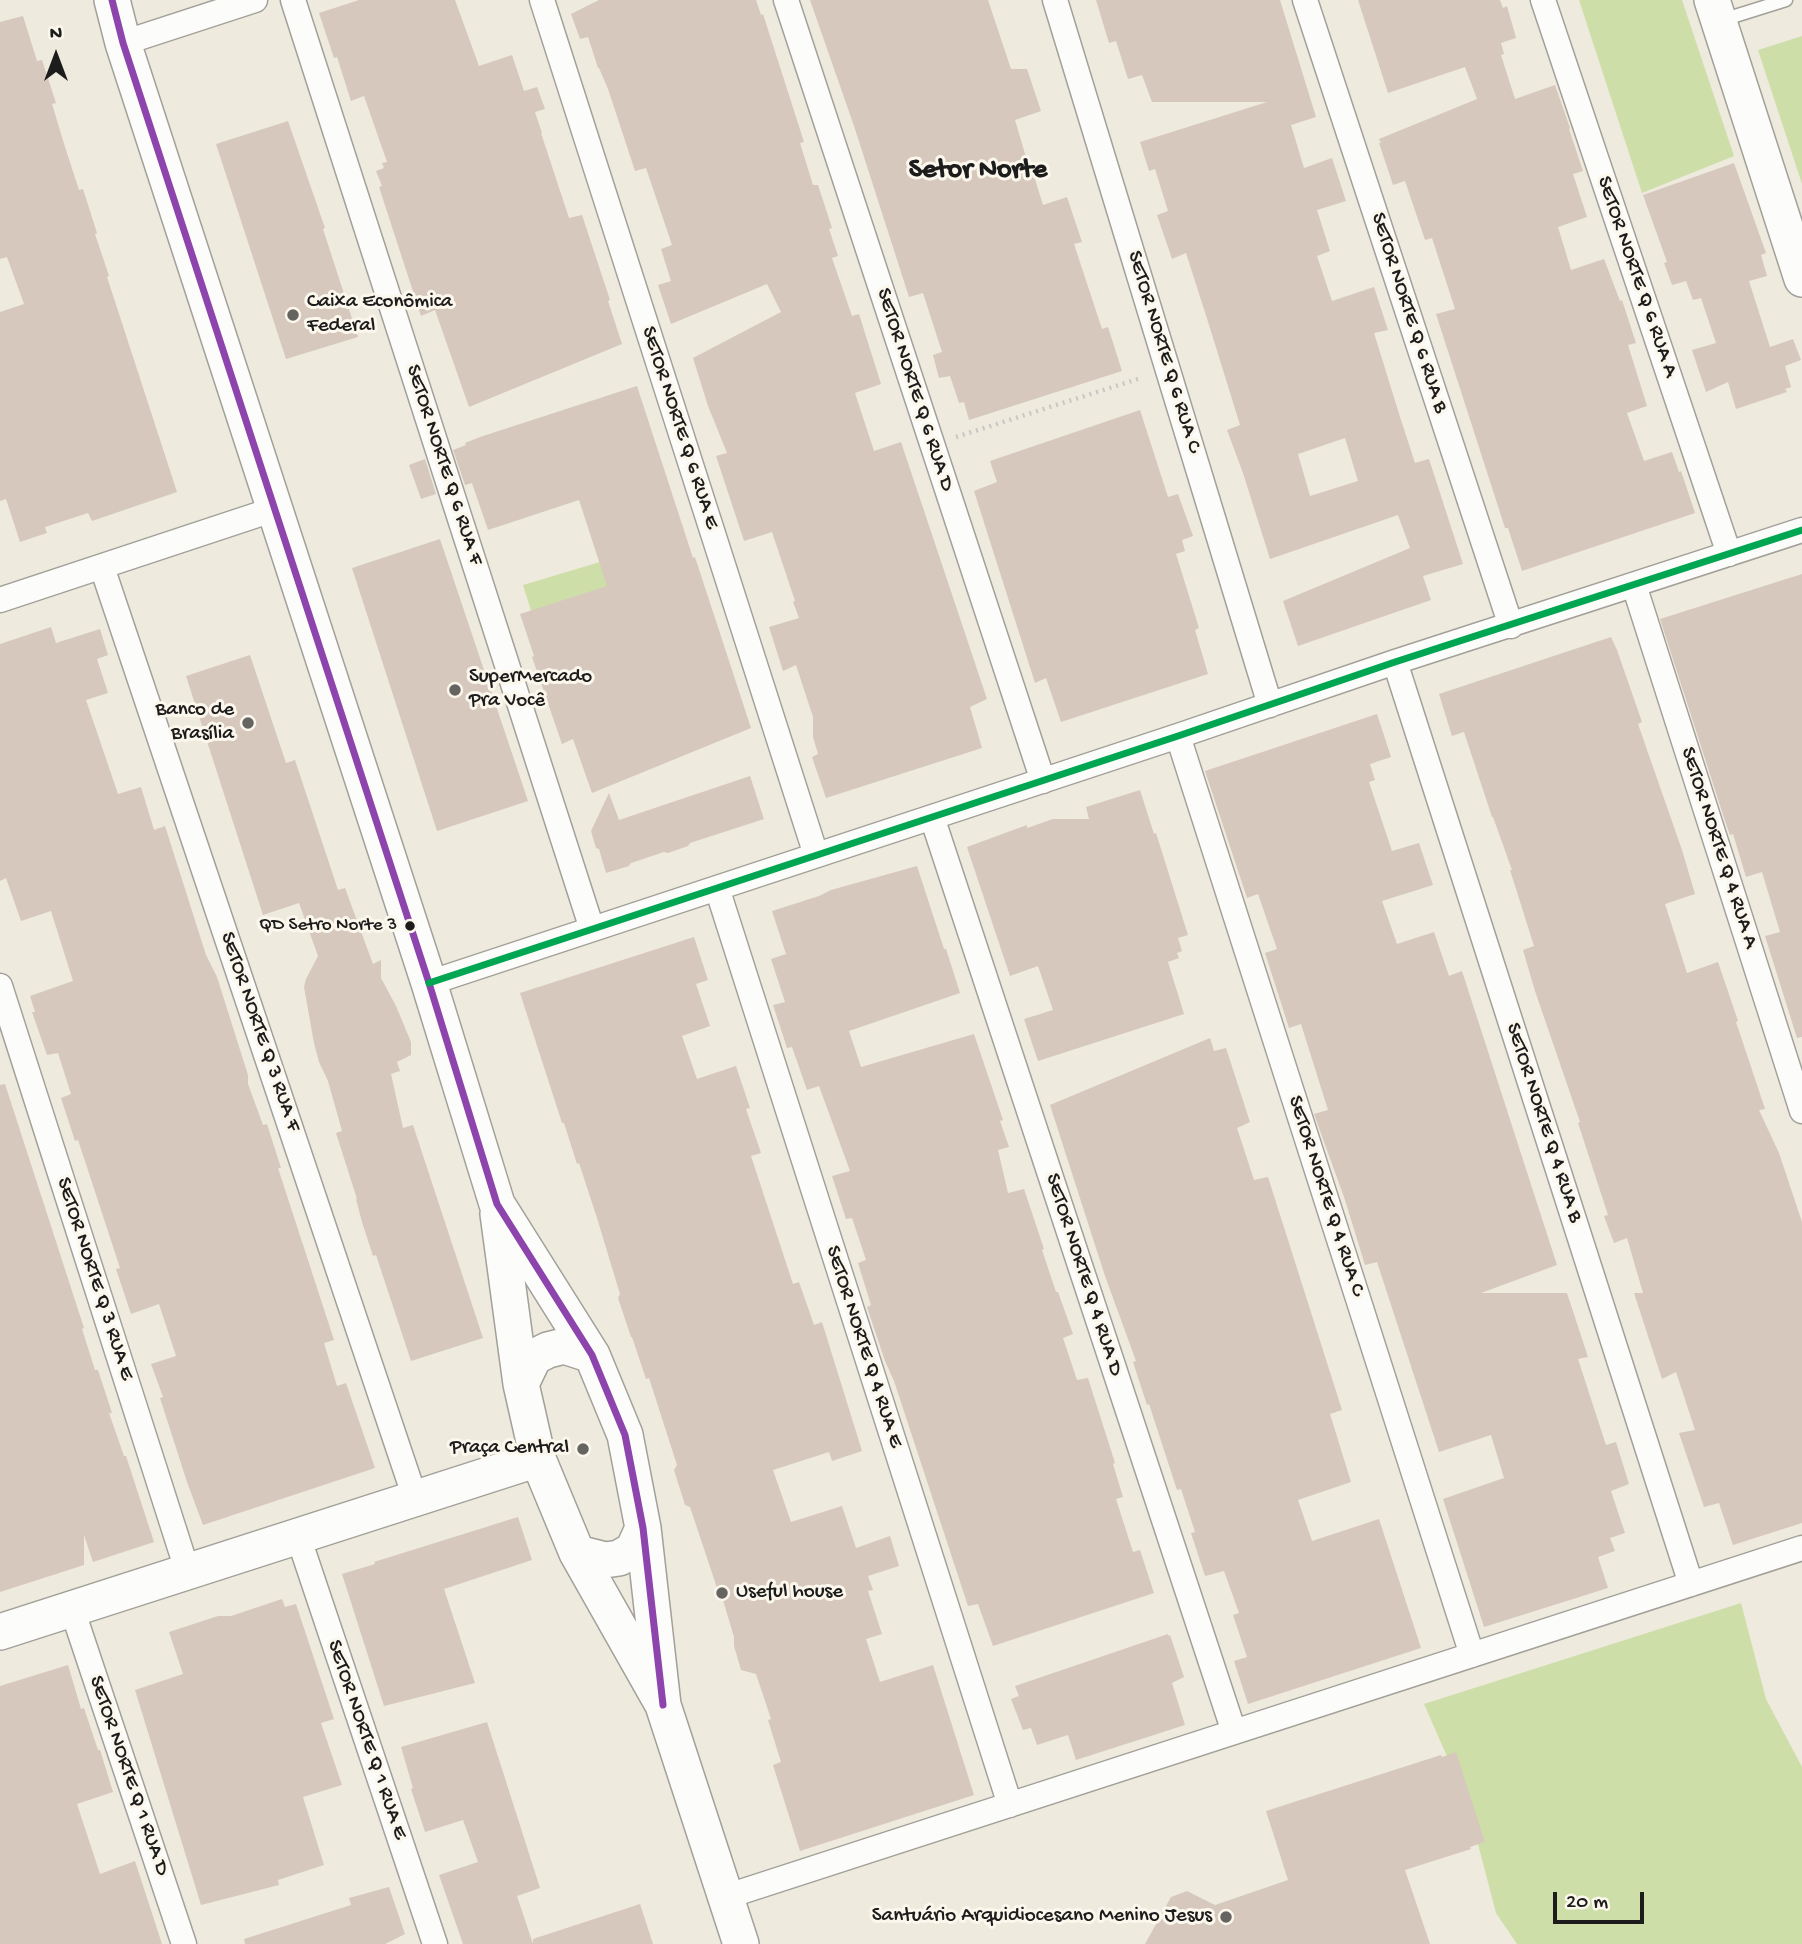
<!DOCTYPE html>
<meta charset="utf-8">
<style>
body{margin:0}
#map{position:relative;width:1802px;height:1944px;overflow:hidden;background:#eeeade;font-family:"Gochi Hand",sans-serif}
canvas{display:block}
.north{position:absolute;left:21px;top:21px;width:70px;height:70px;-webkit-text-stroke:5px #fbf7ec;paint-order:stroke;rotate:0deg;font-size:19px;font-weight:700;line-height:28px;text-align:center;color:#1c1c1c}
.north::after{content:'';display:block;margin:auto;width:24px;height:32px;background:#1c1c1c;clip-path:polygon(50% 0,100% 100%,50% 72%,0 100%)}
.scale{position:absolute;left:1553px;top:1892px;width:91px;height:32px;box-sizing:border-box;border:4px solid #1c1c1c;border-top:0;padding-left:9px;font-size:21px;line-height:24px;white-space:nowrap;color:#1c1c1c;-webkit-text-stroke:5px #fbf7ec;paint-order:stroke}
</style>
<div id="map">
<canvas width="1802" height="1944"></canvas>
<div class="north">N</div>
<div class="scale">20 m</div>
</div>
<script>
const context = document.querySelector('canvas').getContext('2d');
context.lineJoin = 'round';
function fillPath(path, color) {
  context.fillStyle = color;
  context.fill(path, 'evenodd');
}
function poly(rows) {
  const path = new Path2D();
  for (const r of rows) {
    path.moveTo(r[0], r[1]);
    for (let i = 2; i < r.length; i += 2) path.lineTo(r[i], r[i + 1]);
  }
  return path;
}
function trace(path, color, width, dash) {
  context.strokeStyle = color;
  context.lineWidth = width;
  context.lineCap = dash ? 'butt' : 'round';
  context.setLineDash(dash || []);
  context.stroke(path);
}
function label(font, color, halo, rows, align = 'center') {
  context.font = font + ' "Gochi Hand",sans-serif';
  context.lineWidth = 6;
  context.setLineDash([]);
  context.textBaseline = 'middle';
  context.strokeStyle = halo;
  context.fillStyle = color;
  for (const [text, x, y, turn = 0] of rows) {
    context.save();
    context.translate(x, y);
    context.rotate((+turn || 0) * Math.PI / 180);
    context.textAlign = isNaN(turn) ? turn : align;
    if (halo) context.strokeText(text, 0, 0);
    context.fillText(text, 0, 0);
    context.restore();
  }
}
fillPath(poly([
 [1579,0,1682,0,1734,156,1642,193],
 [1802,36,1802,184,1758,50],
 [677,539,685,568,532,614,523,585],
 [1741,1603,1766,1699,1802,1767,1802,1944,1517,1944,1496,1913,1467,1802,1424,1704]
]), '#cedea9');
fillPath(poly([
 [359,0,455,0,479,66,512,55,524,91,537,87,545,109,535,112,542,133,541,133,569,218,582,215,610,300,608,301,622,344,469,407,435,310,421,316,379,187,382,186,376,171,384,168,382,163,387,162,364,96,351,101,337,57,334,58,319,13],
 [599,0,756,0,761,15,763,14,804,142,800,143,813,185,818,185,832,228,829,229,838,256,832,258,852,316,859,314,881,384,855,393,874,451,901,442,987,699,970,707,982,748,826,798,812,757,818,754,813,737,813,717,796,665,783,671,769,627,799,618,793,602,795,601,772,532,744,541,716,456,727,453,708,406,693,358,781,312,767,284,671,324,658,285,671,281,661,249,672,245,646,168,635,171,608,89,599,68,598,68,588,37,580,39,571,14],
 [810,0,988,0,1011,69,1027,69,1041,111,1015,120,1028,164,1030,163,1043,205,1067,197,1082,242,1074,244,1102,329,1108,327,1122,371,969,420,964,402,959,403,950,376,939,378,933,355,942,352,923,293,909,297,854,126],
 [1096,0,1280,0,1316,117,1291,125,1304,168,1332,158,1346,201,1317,210,1330,251,1317,256,1332,301,1374,287,1388,330,1374,333,1401,420,1415,463,1429,459,1463,564,1423,576,1431,600,1298,646,1283,601,1410,548,1398,515,1270,559,1243,473,1227,430,1240,425,1210,328,1186,253,1172,259,1157,215,1168,211,1155,169,1149,171,1140,142,1267,102,1152,102,1142,75,1128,79,1116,41,1109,43],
 [1345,438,1358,481,1310,496,1298,454],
 [1358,0,1500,0,1503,8,1507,6,1516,38,1501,43,1504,54,1501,55,1515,99,1555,85,1570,128,1569,129,1583,171,1573,174,1587,217,1558,227,1571,270,1604,259,1620,301,1622,300,1636,343,1628,345,1647,406,1627,413,1644,461,1672,452,1679,472,1681,471,1695,513,1522,571,1508,528,1505,528,1436,314,1455,309,1432,238,1425,240,1405,181,1393,185,1379,143,1381,143,1379,139,1477,99,1465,67,1388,93],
 [23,16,37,61,42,60,56,103,52,104,65,147,79,190,83,189,97,233,95,234,109,276,107,277,177,492,92,521,88,513,45,527,47,533,20,542,6,499,0,501,0,312,24,304,7,257,0,259,0,22],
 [288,121,325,228,323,229,358,337,286,359,216,144],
 [1734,163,1766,253,1761,255,1767,276,1749,281,1770,347,1793,339,1801,360,1785,366,1791,387,1785,389,1787,392,1736,409,1728,382,1706,392,1692,350,1716,343,1701,298,1693,300,1686,281,1672,285,1664,263,1667,262,1643,195],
 [637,386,693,558,695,557,751,728,592,793,573,739,562,744,532,657,534,656,520,614,607,586,579,500,488,530,472,483,465,485,453,450,466,445,465,443,480,437],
 [1140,410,1168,497,1178,494,1193,536,1182,540,1185,551,1176,554,1199,628,1195,630,1208,674,1061,722,1046,678,1035,683,974,491,997,482,990,461],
 [425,459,436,494,421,499,409,465],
 [440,539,528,801,437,831,352,568],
 [1802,574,1802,1037,1797,1038,1765,936,1780,932,1762,872,1746,877,1733,834,1730,835,1726,824,1660,619],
 [51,627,56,643,100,629,108,655,97,659,108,693,86,700,118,794,141,787,154,830,165,826,206,955,217,977,248,1075,248,1084,263,1125,267,1124,281,1168,278,1168,334,1340,324,1343,337,1386,346,1383,375,1468,203,1525,187,1482,160,1398,163,1397,151,1364,176,1356,159,1304,131,1314,116,1269,120,1268,83,1155,78,1140,75,1141,61,1098,71,1094,58,1053,47,1055,32,1012,35,1012,30,996,73,981,51,911,21,921,6,878,0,881,0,644],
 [1611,637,1617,650,1642,722,1638,724,1682,850,1695,894,1665,904,1687,973,1718,962,1738,1021,1736,1022,1765,1109,1759,1110,1779,1153,1802,1222,1802,1523,1733,1545,1719,1503,1704,1507,1679,1433,1695,1430,1676,1372,1662,1379,1634,1293,1643,1293,1627,1238,1614,1243,1604,1216,1608,1215,1578,1123,1580,1122,1535,991,1523,950,1534,946,1510,870,1512,870,1493,817,1492,817,1464,732,1452,736,1439,694],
 [250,655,286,763,295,760,338,890,345,888,373,964,381,960,381,978,396,1006,411,1042,411,1055,397,1062,400,1071,391,1074,403,1128,413,1125,483,1338,411,1361,376,1255,373,1256,362,1222,356,1199,357,1199,336,1133,342,1131,328,1081,319,1062,314,1043,304,987,306,979,318,956,299,903,263,915,186,676],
 [1377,714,1391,757,1370,764,1375,780,1369,782,1392,851,1419,843,1433,885,1382,901,1397,944,1434,932,1449,976,1462,971,1557,1265,1481,1293,1567,1293,1588,1357,1578,1359,1606,1445,1616,1442,1629,1484,1611,1491,1625,1533,1610,1538,1615,1551,1598,1557,1608,1588,1484,1627,1443,1499,1504,1478,1491,1435,1439,1452,1377,1262,1365,1265,1345,1200,1314,1114,1328,1110,1301,1024,1289,1028,1265,953,1277,949,1258,894,1247,898,1205,771],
 [750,776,764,819,690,843,688,846,668,853,664,852,631,863,629,866,606,873,599,849,596,848,591,831,609,793,619,820],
 [1140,790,1154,834,1156,833,1188,935,1178,938,1182,951,1177,953,1179,958,1168,962,1184,1014,1038,1061,1024,1019,1053,1010,1038,966,1010,976,967,847,1027,825,1027,828,1053,819,1089,819,1086,807],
 [917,866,944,949,946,949,960,993,849,1031,861,1067,974,1034,1003,1120,1000,1121,1009,1147,998,1150,1008,1193,1024,1189,1044,1249,1042,1250,1056,1292,1058,1292,1073,1334,1063,1338,1077,1380,1088,1378,1115,1463,1113,1464,1123,1497,1116,1499,1133,1552,1140,1550,1154,1593,993,1646,978,1604,968,1606,894,1381,885,1361,867,1307,871,1305,858,1263,866,1260,852,1218,846,1219,832,1176,850,1171,819,1086,807,1090,792,1047,787,1048,773,1005,785,1002,771,959,786,954,772,911,819,896,831,890],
 [694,937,708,980,696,984,710,1026,682,1036,697,1079,736,1066,750,1108,746,1109,761,1153,751,1156,793,1284,799,1282,814,1325,822,1322,862,1451,832,1461,829,1452,773,1470,791,1522,842,1506,856,1548,890,1536,899,1566,868,1576,873,1590,868,1591,882,1634,866,1639,880,1682,933,1665,974,1795,800,1851,773,1765,781,1762,768,1720,771,1719,756,1674,741,1670,734,1646,734,1637,720,1590,718,1591,690,1507,685,1505,674,1470,677,1465,649,1378,646,1379,632,1337,631,1337,618,1298,620,1294,597,1218,579,1163,577,1164,564,1123,562,1123,520,993],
 [1210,1038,1214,1051,1226,1048,1250,1122,1237,1128,1254,1180,1268,1177,1342,1410,1330,1414,1351,1482,1298,1500,1312,1541,1379,1519,1421,1648,1248,1704,1234,1661,1247,1657,1233,1615,1239,1613,1224,1571,1205,1576,1191,1533,1195,1532,1181,1489,1177,1490,1149,1404,1147,1405,1133,1362,1136,1361,1105,1276,1050,1105],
 [5,1084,84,1328,82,1329,95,1370,98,1370,112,1413,109,1413,124,1456,126,1456,154,1542,93,1562,84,1535,84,1565,0,1592,0,1085],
 [518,1517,532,1560,444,1589,475,1683,384,1706,342,1574,375,1564,374,1562],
 [282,1599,285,1607,296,1604,334,1719,321,1723,342,1785,303,1797,324,1865,278,1880,279,1885,201,1905,135,1690,183,1674,169,1632,218,1616,231,1616],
 [1168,1634,1168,1636,1170,1635,1184,1677,1172,1683,1185,1725,1076,1760,1068,1735,1037,1745,1031,1728,1023,1730,1011,1699,1019,1696,1015,1686],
 [68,1665,81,1709,84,1708,98,1750,100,1750,113,1792,77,1804,100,1874,135,1861,162,1944,0,1944,0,1686],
 [487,1722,540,1888,517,1896,533,1944,463,1944,439,1875,478,1862,463,1820,425,1832,411,1789,413,1788,401,1747],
 [1456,1752,1485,1842,1470,1847,1471,1849,1405,1870,1430,1944,1145,1944,1171,1897,1187,1891,1215,1905,1288,1880,1266,1811,1441,1755,1442,1757],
 [389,1887,405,1934,385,1944,245,1944,244,1939,351,1905,349,1898],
 [640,1904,653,1944,533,1944,533,1939]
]), '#d7c8be');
const lane = poly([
 [1719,21,1786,0]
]);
const street = poly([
 [293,0,592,929],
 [542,0,816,855],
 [786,0,1043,781],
 [1055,0,1270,705],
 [1305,0,1511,626],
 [1543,0,1729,554],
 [123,43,255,0],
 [102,567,415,1498],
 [1634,585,1802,1111],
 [0,600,275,509],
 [1395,662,1691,1584],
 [1178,736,1472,1655],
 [932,817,1234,1732],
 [717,888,1010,1805],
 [429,983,1178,736,1395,662,1802,530],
 [0,986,188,1573],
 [298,1536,435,1944],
 [72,1609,184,1944],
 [725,1897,1802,1548]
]);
const secondary = poly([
 [112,0,123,43,429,983,497,1204,592,1355,625,1435,643,1528,663,1705],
 [1712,0,1802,279],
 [498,1214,521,1384,538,1459,577,1553,663,1705,741,1944],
 [521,1384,534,1357,548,1350,564,1346,592,1355],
 [577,1553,605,1560,619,1558,633,1550,643,1528],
 [0,1632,538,1459]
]);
trace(lane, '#a2a099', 15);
trace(street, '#a2a099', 27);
trace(secondary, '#a2a099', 38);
trace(poly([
 [956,437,1141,378]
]), '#c8c7c4', 4.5, [2, 5]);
trace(lane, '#fcfcfa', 12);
trace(street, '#fcfcfa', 24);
trace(secondary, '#fcfcfa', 35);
trace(poly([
 [112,0,123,43,429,983,497,1204,592,1355,625,1435,643,1528,663,1705]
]), '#8e44ad', 7);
trace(poly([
 [429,983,1178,736,1395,662,1802,530]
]), '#00a651', 7);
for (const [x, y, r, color] of [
 [293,315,7,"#666460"],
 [455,690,7,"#666460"],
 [248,723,7,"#666460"],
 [410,926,6,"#1c1c1c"],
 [583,1449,7,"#666460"],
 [722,1593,7,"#666460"],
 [1226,1917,7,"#666460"]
]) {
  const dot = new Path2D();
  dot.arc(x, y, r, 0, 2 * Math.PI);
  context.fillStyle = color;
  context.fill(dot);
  trace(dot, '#fbf7ec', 2.5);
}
label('19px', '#1c1c1c', '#fbf7ec', [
 ["QD Setro Norte 3",397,926]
], 'right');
label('21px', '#1c1c1c', '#fbf7ec', [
 ["SETOR NORTE Q 6 RUA A",1636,277,71],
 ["SETOR NORTE Q 6 RUA B",1408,313,72],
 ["SETOR NORTE Q 6 RUA C",1163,352,73],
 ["SETOR NORTE Q 6 RUA D",914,390,72],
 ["SETOR NORTE Q 6 RUA E",679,428,72],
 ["SETOR NORTE Q 6 RUA F",443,465,72],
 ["SETOR NORTE Q 4 RUA A",1718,848,72],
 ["SETOR NORTE Q 3 RUA F",259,1032,71],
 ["SETOR NORTE Q 4 RUA B",1543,1123,72],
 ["SETOR NORTE Q 4 RUA C",1325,1196,72],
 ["SETOR NORTE Q 4 RUA D",1083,1275,72],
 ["SETOR NORTE Q 3 RUA E",94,1279,72],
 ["SETOR NORTE Q 4 RUA E",863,1347,72],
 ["SETOR NORTE Q 1 RUA E",366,1740,71],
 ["SETOR NORTE Q 1 RUA D",128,1776,71]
]);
label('21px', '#1c1c1c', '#fbf7ec', [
 ["Caixa Econômica",307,303],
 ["Federal",307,327],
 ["SuperMercado",469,678],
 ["Pra Você",469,702],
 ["Banco de",234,711,"right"],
 ["Brasília",234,735,"right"],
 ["Praça Central",569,1449,"right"],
 ["Useful house",736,1593],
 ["Santuário Arquidiocesano Menino Jesus",1212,1917,"right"]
], 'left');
label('bold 28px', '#1c1c1c', '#fbf7ec', [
 ["Setor Norte",978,172]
]);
</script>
